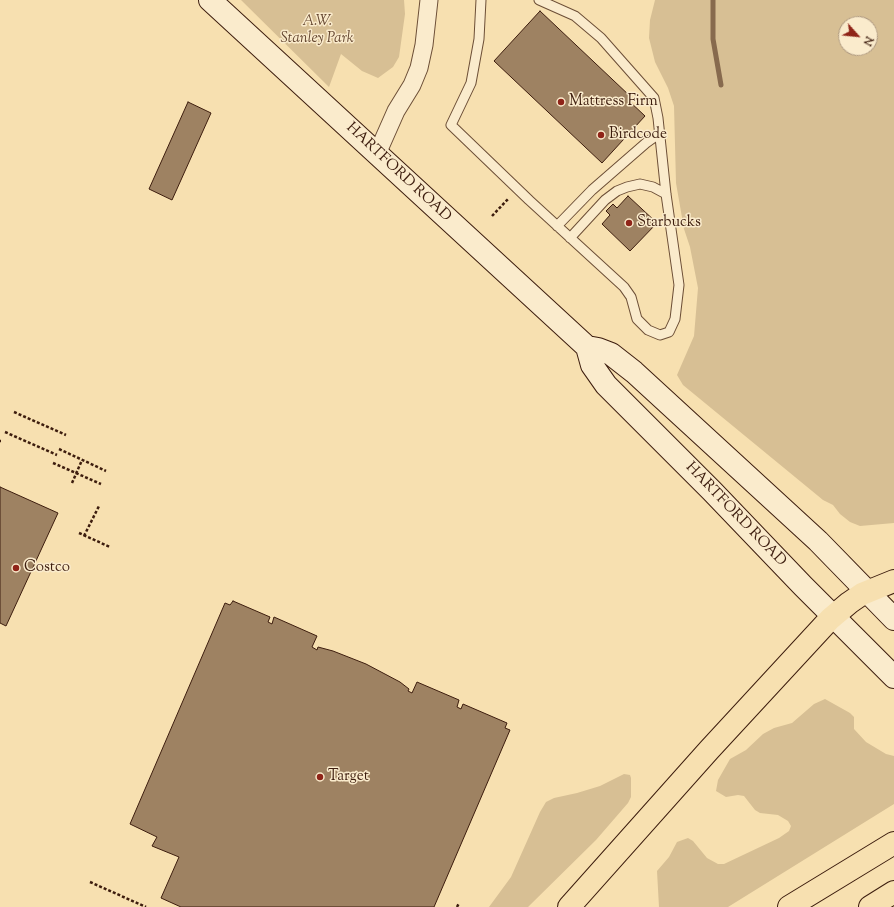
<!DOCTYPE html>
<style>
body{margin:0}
#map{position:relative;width:894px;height:907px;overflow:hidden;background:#f7e0b0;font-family:"Sorts Mill Goudy",serif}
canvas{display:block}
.north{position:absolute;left:838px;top:16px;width:40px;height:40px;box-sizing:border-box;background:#faebcc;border:1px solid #ae9980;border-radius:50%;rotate:117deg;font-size:11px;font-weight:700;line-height:16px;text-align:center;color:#3d1d0e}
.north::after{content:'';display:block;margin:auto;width:14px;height:18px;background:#8f2418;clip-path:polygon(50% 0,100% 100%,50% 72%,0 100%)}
</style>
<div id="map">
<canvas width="894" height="907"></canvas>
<div class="north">N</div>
</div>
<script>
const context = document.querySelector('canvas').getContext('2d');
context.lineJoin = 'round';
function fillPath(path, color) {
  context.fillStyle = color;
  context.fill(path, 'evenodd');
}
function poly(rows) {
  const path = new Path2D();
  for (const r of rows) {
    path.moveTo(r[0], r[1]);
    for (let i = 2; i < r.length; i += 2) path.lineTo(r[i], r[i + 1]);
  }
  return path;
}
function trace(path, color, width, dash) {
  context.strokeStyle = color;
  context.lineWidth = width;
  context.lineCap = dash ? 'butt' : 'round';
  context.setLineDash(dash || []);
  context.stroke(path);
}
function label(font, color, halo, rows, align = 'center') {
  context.font = font + ' "Sorts Mill Goudy",serif';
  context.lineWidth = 3;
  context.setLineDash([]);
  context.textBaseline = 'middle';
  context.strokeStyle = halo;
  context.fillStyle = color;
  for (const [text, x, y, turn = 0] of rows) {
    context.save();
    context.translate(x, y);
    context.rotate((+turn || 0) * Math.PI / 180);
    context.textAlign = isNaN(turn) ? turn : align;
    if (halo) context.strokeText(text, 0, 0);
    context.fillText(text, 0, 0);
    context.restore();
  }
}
fillPath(poly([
 [241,0,404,0,405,14,399,57,393,67,378,78,362,71,341,54,329,87],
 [655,0,894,0,894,523,860,526,850,522,840,514,833,505,823,500,683,385,677,375,694,336,698,288,690,247,684,229,676,183,674,106,668,88,655,62,649,38,650,20],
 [846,24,870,24,870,48,846,48],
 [825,699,850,713,854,717,854,729,866,742,886,754,894,756,894,804,728,907,659,907,657,871,669,857,677,842,688,838,693,841,707,858,718,864,724,864,779,838,789,831,791,826,788,821,778,815,760,813,755,810,744,796,738,795,726,797,716,791,718,780,730,759,746,750,763,734,774,728,792,723,814,704],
 [624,774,630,775,631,778,631,797,628,803,596,840,528,907,489,907,511,877,540,812,546,802,554,798,577,793,600,786]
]), '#d7bf94');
trace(poly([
 [713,0,713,39,721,85]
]), '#876a4e', 5);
const building = poly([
 [540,11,631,97,628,100,645,116,602,163,494,61,540,11],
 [188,102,211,113,172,200,149,189,188,102],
 [628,196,657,223,630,251,602,224,610,215,606,211,613,204,617,208,628,196],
 [0,487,58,513,6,626,0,623,0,487],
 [233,601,270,617,268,622,272,624,274,617,317,636,312,647,317,650,318,647,333,651,366,664,400,682,409,689,408,691,412,693,417,682,459,700,457,707,461,709,463,704,507,723,505,728,510,730,434,907,181,907,161,898,179,857,152,846,157,837,130,824,225,603,230,605,233,601]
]);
fillPath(building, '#9e8262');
trace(building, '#3d1d0e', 1);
const service = poly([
 [481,0,479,39,471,83,451,125,529,200,624,287,631,297,637,319,648,330,660,335,669,332,675,319,679,285,666,194,658,118,654,98,601,38,575,16,539,0],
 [557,226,592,190,646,143,660,133],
 [570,238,605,200,617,191,627,187,640,184,653,187,666,194]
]);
const minor = poly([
 [377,154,396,111,412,85,419,68,424,45,429,0]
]);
const secondary = poly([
 [210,0,587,347,598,349,611,354,634,372,818,541,894,619],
 [587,347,592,365,606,385,712,491,803,586,894,677]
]);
const motorway = poly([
 [569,907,709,750,830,619,849,603,862,594,894,581],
 [789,907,894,843],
 [870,907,894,892]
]);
trace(service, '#6c4e36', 11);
trace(minor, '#6c4e36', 19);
trace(secondary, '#3d1d0e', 24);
trace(motorway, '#3d1d0e', 24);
trace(poly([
 [492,216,509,198],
 [14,412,66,435],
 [5,432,57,455],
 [0,441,1,441],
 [59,449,106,471],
 [53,463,101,484],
 [72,483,82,460],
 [79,533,110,547],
 [84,536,99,506],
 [90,882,146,907],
 [457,907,459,903]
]), '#3d1d0e', 2.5, [3, 2]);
trace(service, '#faebcc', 9);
trace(minor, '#faebcc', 17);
trace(secondary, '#faebcc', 22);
trace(motorway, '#f7e0b0', 22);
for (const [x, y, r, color] of [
 [561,102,4,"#8f2418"],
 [601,135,4,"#8f2418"],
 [629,223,4,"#8f2418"],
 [16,568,4,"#8f2418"],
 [320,777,4,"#8f2418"]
]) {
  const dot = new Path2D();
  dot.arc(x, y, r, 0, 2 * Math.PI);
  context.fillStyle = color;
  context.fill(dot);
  trace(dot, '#faebcc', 1.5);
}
label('italic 15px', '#644630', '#faebcc', [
 ["A.W.",317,22],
 ["Stanley Park",317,39]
]);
label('15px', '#3d1d0e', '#faebcc', [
 ["Mattress Firm",569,102],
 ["Birdcode",609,135],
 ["Starbucks",637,223],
 ["Costco",24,568],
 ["Target",328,777]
], 'left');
label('15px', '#3d1d0e', '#faebcc', [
 ["HARTFORD ROAD",398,173,43],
 ["HARTFORD ROAD",735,515,46]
]);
</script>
